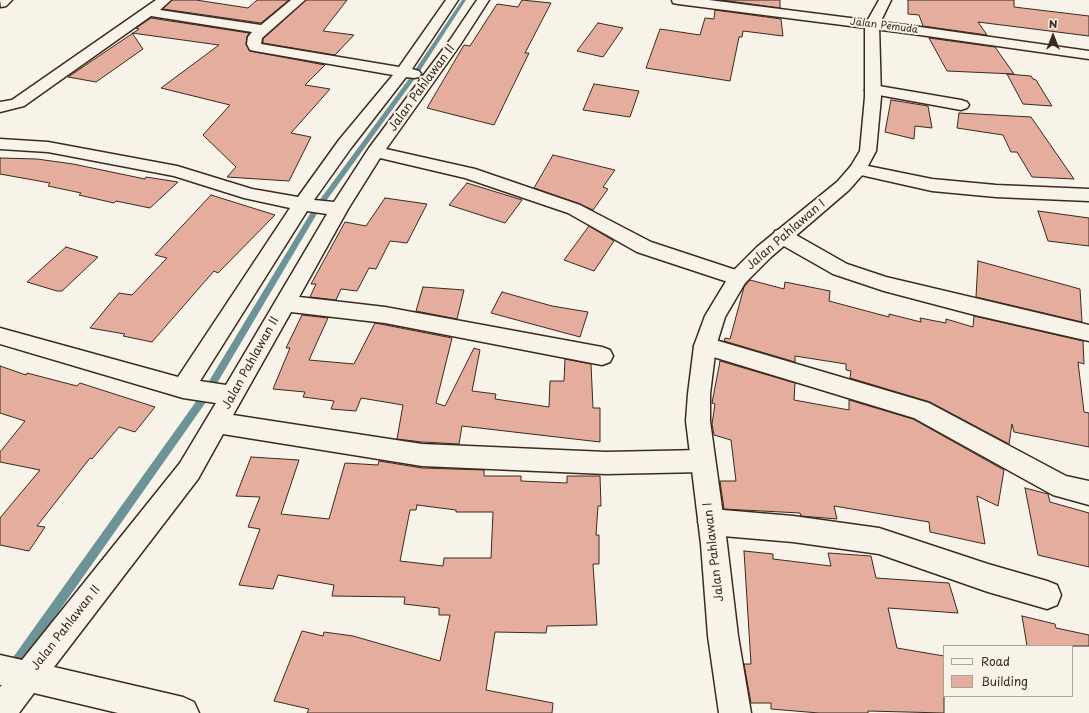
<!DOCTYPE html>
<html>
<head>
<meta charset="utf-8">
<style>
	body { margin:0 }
	#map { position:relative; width:1089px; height:713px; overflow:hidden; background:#f7f3e8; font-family:"Playpen Sans",sans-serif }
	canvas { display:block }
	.legend { position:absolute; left:943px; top:645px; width:130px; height:52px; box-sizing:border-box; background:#f7f3e8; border:1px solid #aca397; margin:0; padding:5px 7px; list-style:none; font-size:12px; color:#3b2a1e }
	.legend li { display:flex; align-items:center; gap:8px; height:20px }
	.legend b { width:20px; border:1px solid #aca397 }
	.north { position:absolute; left:1033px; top:16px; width:40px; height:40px; -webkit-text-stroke:3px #f7f3e8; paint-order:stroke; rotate:0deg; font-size:11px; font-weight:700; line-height:16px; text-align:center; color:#3b2a1e }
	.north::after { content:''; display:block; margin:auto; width:14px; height:18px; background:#3b2a1e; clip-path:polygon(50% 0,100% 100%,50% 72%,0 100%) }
</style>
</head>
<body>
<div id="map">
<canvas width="1089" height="713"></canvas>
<ul class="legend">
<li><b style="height:5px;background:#f7f3e8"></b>Road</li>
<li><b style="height:11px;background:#e5ad9d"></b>Building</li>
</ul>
<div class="north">N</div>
</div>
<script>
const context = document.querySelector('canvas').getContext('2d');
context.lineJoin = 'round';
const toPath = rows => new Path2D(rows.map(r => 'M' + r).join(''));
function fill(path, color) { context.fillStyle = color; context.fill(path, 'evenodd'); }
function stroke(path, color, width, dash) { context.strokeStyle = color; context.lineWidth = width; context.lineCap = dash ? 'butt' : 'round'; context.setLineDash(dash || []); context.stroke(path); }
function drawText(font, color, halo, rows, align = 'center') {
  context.font = font + ' "Playpen Sans",sans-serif'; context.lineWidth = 4; context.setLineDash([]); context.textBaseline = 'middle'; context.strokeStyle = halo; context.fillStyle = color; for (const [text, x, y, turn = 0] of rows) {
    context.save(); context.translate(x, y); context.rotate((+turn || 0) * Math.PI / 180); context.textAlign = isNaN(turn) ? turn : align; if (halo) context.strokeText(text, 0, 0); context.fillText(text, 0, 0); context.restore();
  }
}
fill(toPath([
	[462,0,466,0,416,77,318,212,206,402,17,671,13,672,9,671,8,667,9,663,200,396,313,209,411,76,462,0]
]), '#6c9498');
const building = toPath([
	[172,0,196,0,248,8,257,0,289,0,261,23,163,9,172,0],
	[306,0,347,0,323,31,354,35,335,55,263,43,263,39,306,0],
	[522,0,551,3,525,53,529,53,494,125,427,108,464,45,470,46,497,4,518,7,522,0],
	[721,0,780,0,780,8,721,0],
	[908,0,1014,0,1014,7,1089,16,1089,36,978,22,987,35,923,26,919,15,908,14,908,0],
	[715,10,781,19,783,36,743,31,742,37,739,37,730,81,646,68,660,29,700,35,705,18,714,19,715,10],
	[151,18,249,33,247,37,246,44,250,51,325,65,305,85,330,89,291,133,311,137,289,181,227,177,236,167,203,135,230,105,161,88,219,45,132,33,143,49,96,82,68,77,139,29,136,28,151,18],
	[598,23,623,28,603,57,577,51,598,23],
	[929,38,995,47,1014,74,947,71,929,38],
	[1007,74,1031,76,1033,79,1036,80,1052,106,1023,104,1007,74],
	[594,84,639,91,630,117,583,110,594,84],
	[891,100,928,106,932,128,915,126,914,139,885,132,891,100],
	[959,113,1031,117,1074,179,1032,177,1017,152,1011,152,1003,135,957,128,959,113],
	[553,155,615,170,603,187,608,189,593,210,580,204,534,188,553,155],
	[0,158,37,159,73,164,145,179,146,177,178,182,150,208,116,201,114,203,79,195,81,193,48,186,50,183,0,174,0,158],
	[467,183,522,200,505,223,449,205,467,183],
	[211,195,275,215,218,273,214,271,152,342,123,336,125,334,90,328,119,293,132,295,167,258,155,255,211,195],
	[385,198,427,204,407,243,390,241,376,269,369,268,357,291,341,289,336,300,310,297,316,284,311,284,345,222,366,226,385,198],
	[1038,211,1089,218,1089,246,1048,241,1038,211],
	[589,226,614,241,594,271,564,260,589,226],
	[66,247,98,257,62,291,57,291,27,282,66,247],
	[978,261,1080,289,1082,322,976,297,978,261],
	[750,280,784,289,785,282,830,291,829,301,889,317,889,314,921,322,920,318,946,323,946,319,973,327,974,316,1083,341,1084,364,1078,362,1084,412,1089,413,1089,447,1014,432,1012,424,1009,444,930,402,850,378,851,371,846,370,846,364,795,356,795,362,724,341,725,338,730,339,744,287,750,280],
	[423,287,464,290,457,319,416,311,423,287],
	[502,292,552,306,588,312,580,337,491,313,502,292],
	[302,315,328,318,309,360,354,364,375,323,452,338,436,403,445,406,474,348,480,350,472,391,496,394,495,399,549,407,550,381,564,381,565,359,591,364,593,408,600,408,600,442,462,426,459,444,422,442,397,439,403,405,361,398,356,411,331,409,334,401,303,397,305,392,273,389,290,348,286,348,302,315],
	[720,361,795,383,794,400,849,410,849,400,913,419,1004,470,998,506,977,496,985,544,930,532,929,522,834,506,837,519,801,516,800,513,724,509,720,481,736,481,731,440,714,435,712,424,715,404,712,403,720,361],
	[0,366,26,375,27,373,77,386,80,383,155,407,135,432,119,427,92,459,90,458,37,526,45,527,29,551,0,545,0,518,40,470,0,462,0,452,25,421,0,413,0,366],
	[251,457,299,460,281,514,329,519,345,463,378,465,379,461,422,468,484,470,484,476,521,476,521,481,567,483,567,476,600,476,601,506,598,506,596,535,599,535,599,564,593,564,597,625,547,626,546,633,495,632,486,690,553,703,552,713,307,713,309,709,274,701,302,631,323,636,324,632,353,636,440,661,450,615,439,615,439,608,404,604,405,597,332,596,334,585,278,575,273,589,239,585,260,529,248,527,260,497,236,496,251,457],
	[417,505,456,510,456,512,493,512,491,558,444,558,443,566,400,561,410,510,416,510,417,505],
	[1025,488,1048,494,1050,502,1089,513,1089,567,1038,555,1025,488],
	[744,551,773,554,773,559,831,566,828,553,871,556,876,578,949,583,958,613,888,608,897,648,944,656,944,713,868,711,868,713,819,713,771,709,771,703,751,703,744,664,751,664,744,551],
	[1022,616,1055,624,1056,628,1089,635,1089,646,1027,646,1022,616]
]);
fill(building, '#e5ad9d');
stroke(building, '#3b2a1e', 1);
const minor = toPath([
	[0,0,12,0,6,6,1,7,0,0],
	[156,0,171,0,160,10,261,25,291,0,305,0,262,38,261,44,399,67,446,0,458,0,412,69,419,71,421,74,419,77,414,78,406,77,351,148,314,200,334,202,369,148,450,40,477,0,489,0,460,45,386,149,475,169,580,205,651,242,745,273,748,278,745,283,738,285,731,283,637,252,568,213,465,178,380,158,348,209,299,297,385,307,602,347,610,350,613,356,610,362,602,365,385,323,291,312,233,415,422,444,606,452,703,450,712,453,715,461,712,469,703,472,606,474,422,466,223,434,198,479,54,667,183,697,194,702,199,713,118,713,34,693,19,713,0,713,0,687,2,685,0,685,0,655,22,660,180,463,216,403,183,398,0,344,0,328,178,377,290,208,244,198,174,176,48,152,0,149,0,139,48,142,177,166,252,189,298,197,339,140,393,75,255,51,250,50,247,44,248,37,252,32,151,16,24,106,0,112,0,102,12,100,156,0],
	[307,211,327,214,226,385,200,381,307,211],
	[873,85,961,100,967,102,969,105,967,108,961,110,868,93,865,90,868,87,873,85],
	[858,164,932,179,996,185,1089,189,1089,201,996,197,932,191,852,173,849,169,852,165,858,164],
	[782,229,789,231,847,264,886,277,1089,325,1089,341,975,315,884,291,833,274,775,241,773,236,775,231,782,229],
	[705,337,929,403,1066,476,1089,481,1089,505,1053,495,914,418,697,352,694,346,697,340,705,337],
	[711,509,793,516,879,528,988,564,1047,581,1057,585,1061,595,1057,605,1047,609,988,592,879,554,793,542,711,535,702,531,698,522,702,513,711,509]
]);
const major = toPath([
	[879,0,891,0,879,25,881,97,876,151,864,173,849,190,771,257,745,283,725,317,716,346,710,394,710,421,727,544,738,636,751,713,719,713,708,636,701,544,686,421,688,394,694,346,705,316,731,273,757,247,837,182,851,166,860,151,865,97,865,25,879,0]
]);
const highway = toPath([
	[672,0,709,0,913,26,1089,51,1089,59,913,34,678,4,673,3,672,0]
]);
stroke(minor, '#3b2a1e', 3);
stroke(major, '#3b2a1e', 3);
stroke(highway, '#3b2a1e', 3);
fill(minor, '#f7f3e8');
fill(major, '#f7f3e8');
fill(highway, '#f7f3e8');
drawText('10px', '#3b2a1e', '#f7f3e8', [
	["Jalan Pemuda",884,26,7]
]);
drawText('12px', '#3b2a1e', '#f7f3e8', [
	["Jalan Pahlawan II",422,88,-54],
	["Jalan Pahlawan I",786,235,-41],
	["Jalan Pahlawan II",251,363,-61],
	["Jalan Pahlawan I",714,552,-97],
	["Jalan Pahlawan II",66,628,-52]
]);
</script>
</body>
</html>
